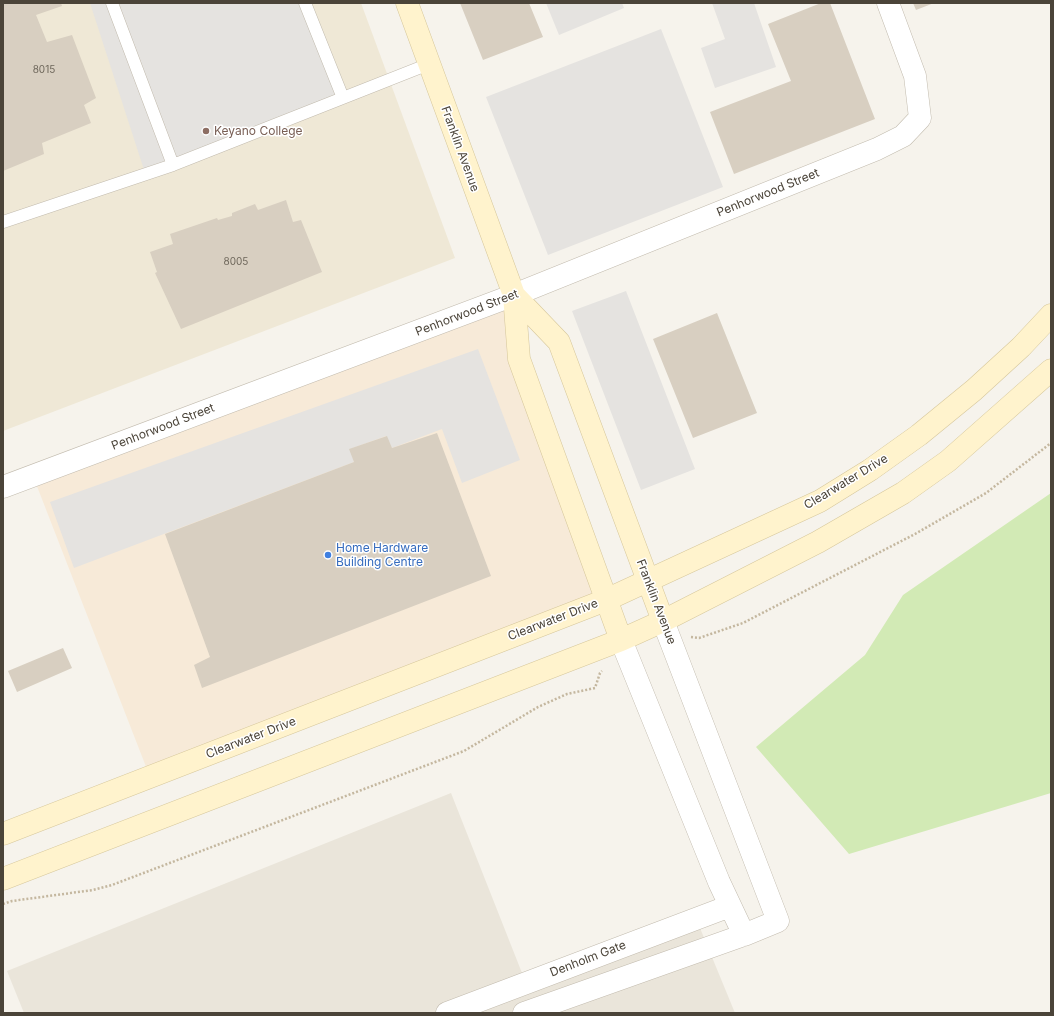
<!DOCTYPE html>
<html>
<head>
<meta charset="utf-8">
<style>
	body { margin:0 }
	#map { position:relative; width:1054px; height:1016px; overflow:hidden; background:#f6f3ec; font-family:Inter,sans-serif }
	canvas { display:block }
	.frame { position:absolute; inset:0; border:4px solid #4b4439; pointer-events:none }
</style>
</head>
<body>
<div id="map">
<canvas width="1054" height="1016"></canvas>
<div class="frame"></div>
</div>
<script>
const context = document.querySelector('canvas').getContext('2d');
context.lineJoin = 'round';
function fill(path, color) { context.fillStyle = color; context.fill(path, 'evenodd'); }
const toPath = rows => new Path2D(rows.map(r => 'M' + r).join(''));
function stroke(path, color, width, dash) { context.strokeStyle = color; context.lineWidth = width; context.lineCap = dash ? 'butt' : 'round'; context.setLineDash(dash || []); context.stroke(path); }
function drawText(font, color, halo, rows, align = 'center') {
  context.font = font + ' Inter,sans-serif'; context.lineWidth = 3; context.setLineDash([]); context.textBaseline = 'middle'; context.strokeStyle = halo; context.fillStyle = color; for (const [text, x, y, turn = 0] of rows) {
    context.save(); context.translate(x, y); context.rotate((+turn || 0) * Math.PI / 180); context.textAlign = isNaN(turn) ? turn : align; if (halo) context.strokeText(text, 0, 0); context.fillText(text, 0, 0); context.restore();
  }
}
fill(toPath([
	[451,793,522,973,693,911,735,1013,24,1013,7,971]
]), '#eae5da');
fill(toPath([
	[514,295,519,359,606,600,150,777,33,476]
]), '#f7ead8');
fill(toPath([
	[3,3,361,3,455,258,3,431]
]), '#efe8d6');
fill(toPath([
	[1051,493,1051,793,849,854,756,747,865,655,903,595]
]), '#d2eab5');
fill(toPath([
	[90,3,310,3,348,101,146,176],
	[546,3,622,3,624,8,559,35],
	[712,3,754,3,776,67,715,88,701,48,725,39],
	[661,29,723,187,548,255,486,97],
	[626,291,695,469,641,490,572,311],
	[478,349,520,460,462,483,442,429,392,448,386,436,350,449,354,462,74,568,50,502]
]), '#e5e3e0');
fill(toPath([
	[3,3,61,3,62,6,36,15,47,42,72,35,96,98,84,105,91,123,42,143,44,154,3,171],
	[460,3,529,3,543,37,483,60],
	[821,3,830,3,875,119,734,174,710,112,791,81,768,24],
	[913,3,934,3,916,10],
	[286,200,293,222,301,220,322,272,181,329,155,273,157,272,150,252,173,244,170,234,217,218,218,220,232,216,232,213,255,204,258,210],
	[717,313,757,413,693,438,653,339],
	[437,433,491,576,202,688,194,665,210,657,165,534,354,462,349,449,387,436,392,448],
	[63,648,72,668,17,692,8,671]
]), '#d8cfc1');
const lane = toPath([
	[112,3,173,165],
	[305,3,343,98],
	[3,222,173,165,429,64]
]);
const street = toPath([
	[3,487,514,295,877,149,903,136,920,118,915,76,888,3],
	[621,640,719,882,744,935],
	[447,1013,730,906],
	[524,1013,744,935,778,921,663,621]
]);
const secondary = toPath([
	[407,3,514,295,519,359,621,640],
	[514,295,559,342,663,621],
	[3,834,606,600,820,501,870,470,919,435,974,390,1021,347,1051,315],
	[3,879,621,640,663,621,818,542,903,493,948,461,1051,370]
]);
stroke(lane, '#c2bbae', 13);
stroke(street, '#c2bbae', 23);
stroke(secondary, '#d6c79b', 23);
stroke(toPath([
	[691,637,699,638,743,623,915,534,986,493,1051,443],
	[3,904,12,901,93,890,112,885,464,751,538,707,567,694,595,688,600,673,602,671]
]), '#c4b79f', 2.5, [2, 2]);
stroke(lane, '#fff', 12);
stroke(street, '#fff', 22);
stroke(secondary, '#fff3cd', 22);
for (const [x, y, r, color] of [
	[206,131,4,"#8d6e63"],
	[328,555,4,"#3f7fe0"]
]) { const dot = new Path2D(); dot.arc(x, y, r, 0, 2 * Math.PI); context.fillStyle = color; context.fill(dot); stroke(dot, '#fff', 1.5); }
drawText('10px', '#6e675b', null, [
	["8015",44,70],
	["8005",236,262]
]);
drawText('12px', '#785e54', '#fff', [
	["Keyano College",214,131]
], 'left');
drawText('12px', '#4b4439', '#fff', [
	["Franklin Avenue",460,149,70],
	["Penhorwood Street",768,193,-22],
	["Penhorwood Street",467,313,-21],
	["Penhorwood Street",163,427,-21],
	["Clearwater Drive",846,482,-31],
	["Franklin Avenue",656,602,69],
	["Clearwater Drive",553,620,-21],
	["Clearwater Drive",251,738,-21],
	["Denholm Gate",588,959,-21]
]);
drawText('12px', '#366cbe', '#fff', [
	["Home Hardware",336,548],
	["Building Centre",336,562]
], 'left');
</script>
</body>
</html>
